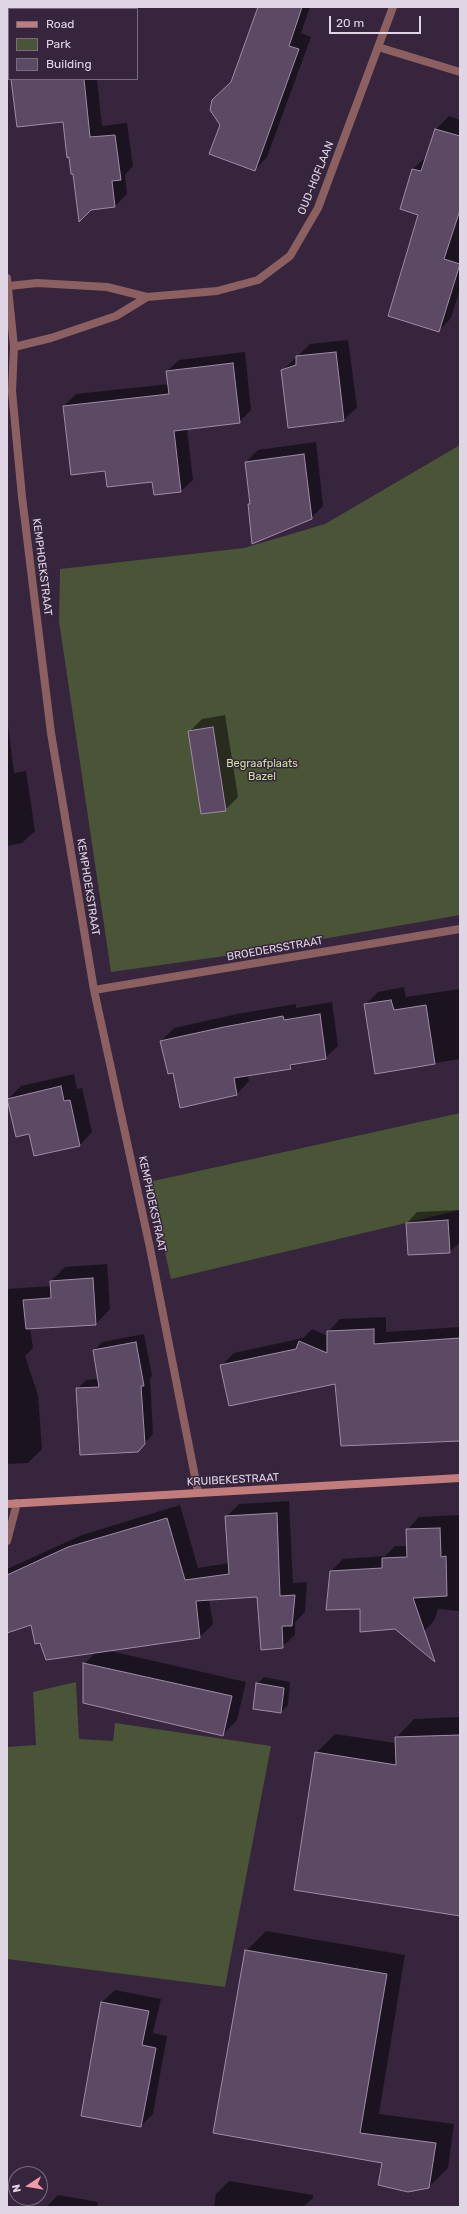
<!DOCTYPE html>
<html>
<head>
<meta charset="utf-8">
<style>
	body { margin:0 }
	#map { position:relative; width:467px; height:2214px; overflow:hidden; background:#36253d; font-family:Rubik,sans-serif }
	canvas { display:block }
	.frame { position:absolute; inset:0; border:8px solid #e0d5e5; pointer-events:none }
	.legend { position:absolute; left:8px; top:8px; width:130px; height:72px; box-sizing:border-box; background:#36253d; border:1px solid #7a6b80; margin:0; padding:5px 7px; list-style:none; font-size:12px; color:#e0d5e5 }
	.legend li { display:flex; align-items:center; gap:8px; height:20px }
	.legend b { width:20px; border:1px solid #7a6b80 }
	.north { position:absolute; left:8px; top:2166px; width:40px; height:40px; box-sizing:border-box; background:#36253d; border:1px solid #7a6b80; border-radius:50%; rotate:258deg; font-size:11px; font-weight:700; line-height:16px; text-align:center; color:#e0d5e5 }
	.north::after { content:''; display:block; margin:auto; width:14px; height:18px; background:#f39aa8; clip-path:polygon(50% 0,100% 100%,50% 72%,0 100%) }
	.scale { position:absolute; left:329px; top:16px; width:92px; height:18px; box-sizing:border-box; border:2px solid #e0d5e5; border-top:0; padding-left:5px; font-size:12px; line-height:14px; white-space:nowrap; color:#e0d5e5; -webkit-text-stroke:3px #36253d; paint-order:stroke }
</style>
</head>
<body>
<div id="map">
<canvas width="467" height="2214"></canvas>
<div class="frame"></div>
<ul class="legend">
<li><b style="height:5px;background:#c27c7c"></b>Road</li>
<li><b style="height:11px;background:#4a5436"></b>Park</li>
<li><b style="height:11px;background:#5c4963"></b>Building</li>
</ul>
<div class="north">N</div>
<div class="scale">20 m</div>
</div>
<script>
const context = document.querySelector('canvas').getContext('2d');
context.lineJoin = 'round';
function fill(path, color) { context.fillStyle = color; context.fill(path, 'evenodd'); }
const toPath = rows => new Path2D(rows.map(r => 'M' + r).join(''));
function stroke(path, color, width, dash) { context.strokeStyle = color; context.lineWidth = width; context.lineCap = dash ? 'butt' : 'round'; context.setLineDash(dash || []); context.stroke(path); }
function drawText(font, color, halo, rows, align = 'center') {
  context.font = font + ' Rubik,sans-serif'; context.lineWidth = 3; context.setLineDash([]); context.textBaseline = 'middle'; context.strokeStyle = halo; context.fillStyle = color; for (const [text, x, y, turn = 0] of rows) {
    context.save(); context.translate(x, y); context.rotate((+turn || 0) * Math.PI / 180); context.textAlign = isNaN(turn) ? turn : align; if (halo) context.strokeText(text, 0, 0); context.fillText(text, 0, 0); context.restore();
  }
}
fill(toPath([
	[460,445,460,915,225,956,111,972,59,621,60,569,244,548,325,524],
	[460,1113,460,1210,171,1279,149,1182],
	[76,1682,79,1739,113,1741,115,1723,271,1746,225,1987,7,1959,7,1747,36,1745,33,1692]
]), '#4a5436');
fill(toPath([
	[7,7,27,7,27,9,9,9,9,34,7,34],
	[259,7,310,7,301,33,311,37,267,157,255,170,221,125,232,81],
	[12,79,97,79,102,126,127,123,133,166,125,175,127,194,115,206,74,173,64,121],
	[449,116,460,120,460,290,451,318,439,331,419,214,401,208,413,169,427,156,436,129],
	[348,340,357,407,344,420,282,371,310,344],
	[245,352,251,410,239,422,187,429,193,480,181,491,153,481,106,470,64,406,76,394,169,384,167,371,179,360],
	[316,442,323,506,311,518,249,504,251,502,246,462,258,450],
	[225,715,238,797,225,810,189,732,202,719],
	[7,717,14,773,26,771,35,831,22,843,7,846],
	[404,987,406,997,460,989,460,1059,376,1073,365,1005,378,992],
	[332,1002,338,1046,325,1058,296,1063,291,1068,248,1075,249,1081,237,1094,174,1072,161,1041,174,1028,237,1014,296,1004,296,1008],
	[74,1074,77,1089,82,1088,92,1132,80,1145,30,1132,8,1099,21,1086],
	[459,1210,460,1242,450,1252,407,1223,417,1212],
	[107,1264,110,1309,96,1324,30,1327,33,1348,25,1356,38,1395,42,1449,28,1463,7,1464,7,1289,51,1286,51,1281,65,1267],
	[386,1317,386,1332,460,1327,460,1417,336,1383,221,1366,234,1353,303,1338,312,1329,328,1336,328,1332,340,1319],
	[144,1334,152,1376,150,1378,153,1434,138,1451,77,1389,86,1380,99,1379,94,1351,102,1342],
	[289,1501,293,1583,307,1582,305,1612,295,1622,295,1635,282,1647,258,1596,209,1599,213,1624,200,1637,106,1650,246,1682,237,1720,222,1735,84,1664,96,1652,32,1623,7,1632,7,1569,82,1535,180,1505,198,1568,229,1563,226,1517,239,1504],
	[460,1515,460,1611,438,1609,434,1621,421,1634,396,1628,361,1608,331,1571,343,1559,385,1556,395,1546,407,1546,407,1530,419,1517],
	[264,1677,290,1682,288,1705,281,1712,257,1684],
	[460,1717,460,1915,316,1753,335,1734,396,1743,396,1738,414,1719],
	[266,1931,405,1955,379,2114,454,2124,448,2168,429,2187,383,2162,214,2133,246,1951],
	[115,1990,161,1999,153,2033,167,2036,153,2114,141,2126,82,2115,102,2002],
	[229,2181,313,2195,313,2198,303,2207,214,2207,216,2194],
	[58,2195,98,2202,97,2207,46,2207]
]), '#0007');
const building = toPath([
	[258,7,302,7,289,46,299,49,255,171,209,154,220,125,210,110,212,100,231,82,258,7],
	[11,79,84,79,90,137,115,135,121,180,112,181,115,207,91,210,79,222,73,174,71,174,69,157,67,158,63,122,17,127,11,79],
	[435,129,460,136,460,210,444,259,460,264,439,332,388,316,418,215,400,209,412,169,421,171,435,129],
	[336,352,344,421,288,428,281,370,296,365,296,356,336,352],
	[233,363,240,423,174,431,181,492,154,495,152,482,107,487,105,471,71,475,63,406,169,394,166,371,233,363],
	[304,454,312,519,252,544,248,504,250,504,245,462,304,454],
	[213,727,226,811,201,814,188,731,213,727],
	[391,1000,394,1010,426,1005,435,1064,375,1074,364,1004,391,1000],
	[320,1014,326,1059,290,1065,291,1069,234,1078,237,1095,180,1108,173,1073,168,1074,160,1041,224,1027,283,1016,284,1020,320,1014],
	[61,1086,64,1101,70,1100,80,1146,34,1156,29,1134,16,1137,7,1099,61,1086],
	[448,1220,450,1253,408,1255,406,1223,448,1220],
	[93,1278,96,1325,26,1329,23,1300,51,1298,50,1281,93,1278],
	[374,1329,374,1344,460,1338,460,1441,341,1446,335,1384,229,1406,220,1365,296,1349,299,1341,327,1353,327,1331,374,1329],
	[136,1342,144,1386,141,1386,145,1444,138,1452,80,1455,76,1388,99,1387,93,1350,136,1342],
	[277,1513,280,1596,295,1595,292,1626,282,1626,283,1648,261,1650,257,1597,196,1601,200,1638,46,1660,40,1643,35,1644,31,1625,7,1633,7,1575,68,1547,167,1518,185,1580,229,1574,225,1516,277,1513],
	[440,1528,441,1557,446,1556,447,1596,413,1598,435,1662,395,1629,360,1632,360,1609,326,1610,330,1571,382,1568,382,1558,407,1557,406,1529,440,1528],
	[83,1663,232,1696,223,1736,83,1703,83,1663],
	[256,1683,284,1688,281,1713,253,1709,256,1683],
	[460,1735,460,1916,294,1890,315,1752,396,1765,395,1737,460,1735],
	[245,1950,387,1974,360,2133,436,2143,429,2188,408,2192,378,2185,382,2163,213,2133,245,1950],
	[101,2002,149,2011,142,2045,156,2048,141,2127,81,2116,101,2002]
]);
fill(building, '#5c4963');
stroke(building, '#9f8ba7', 1);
stroke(toPath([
	[378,47,460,72],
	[7,278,14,347,12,391,22,497,51,733,94,990,150,1248,198,1492],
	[9,286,37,283,107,287,147,297,116,316,51,338,14,347],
	[147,297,217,291,258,280,290,256,318,208,393,7],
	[94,990,460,929],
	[7,1541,17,1503]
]), '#8c6060', 8);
stroke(toPath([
	[7,1504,460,1478]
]), '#c27c7c', 8);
drawText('11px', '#e0d5e5', '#36253d', [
	["OUD-HOFLAAN",316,178,-68],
	["KEMPHOEKSTRAAT",42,567,83],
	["KEMPHOEKSTRAAT",88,887,81],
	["BROEDERSSTRAAT",275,949,-10],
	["KEMPHOEKSTRAAT",152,1204,78],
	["KRUIBEKESTRAAT",233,1480,-3]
]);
drawText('11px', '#c9e299', '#36253d', [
	["Begraafplaats",262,764],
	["Bazel",262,777]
]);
</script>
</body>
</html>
